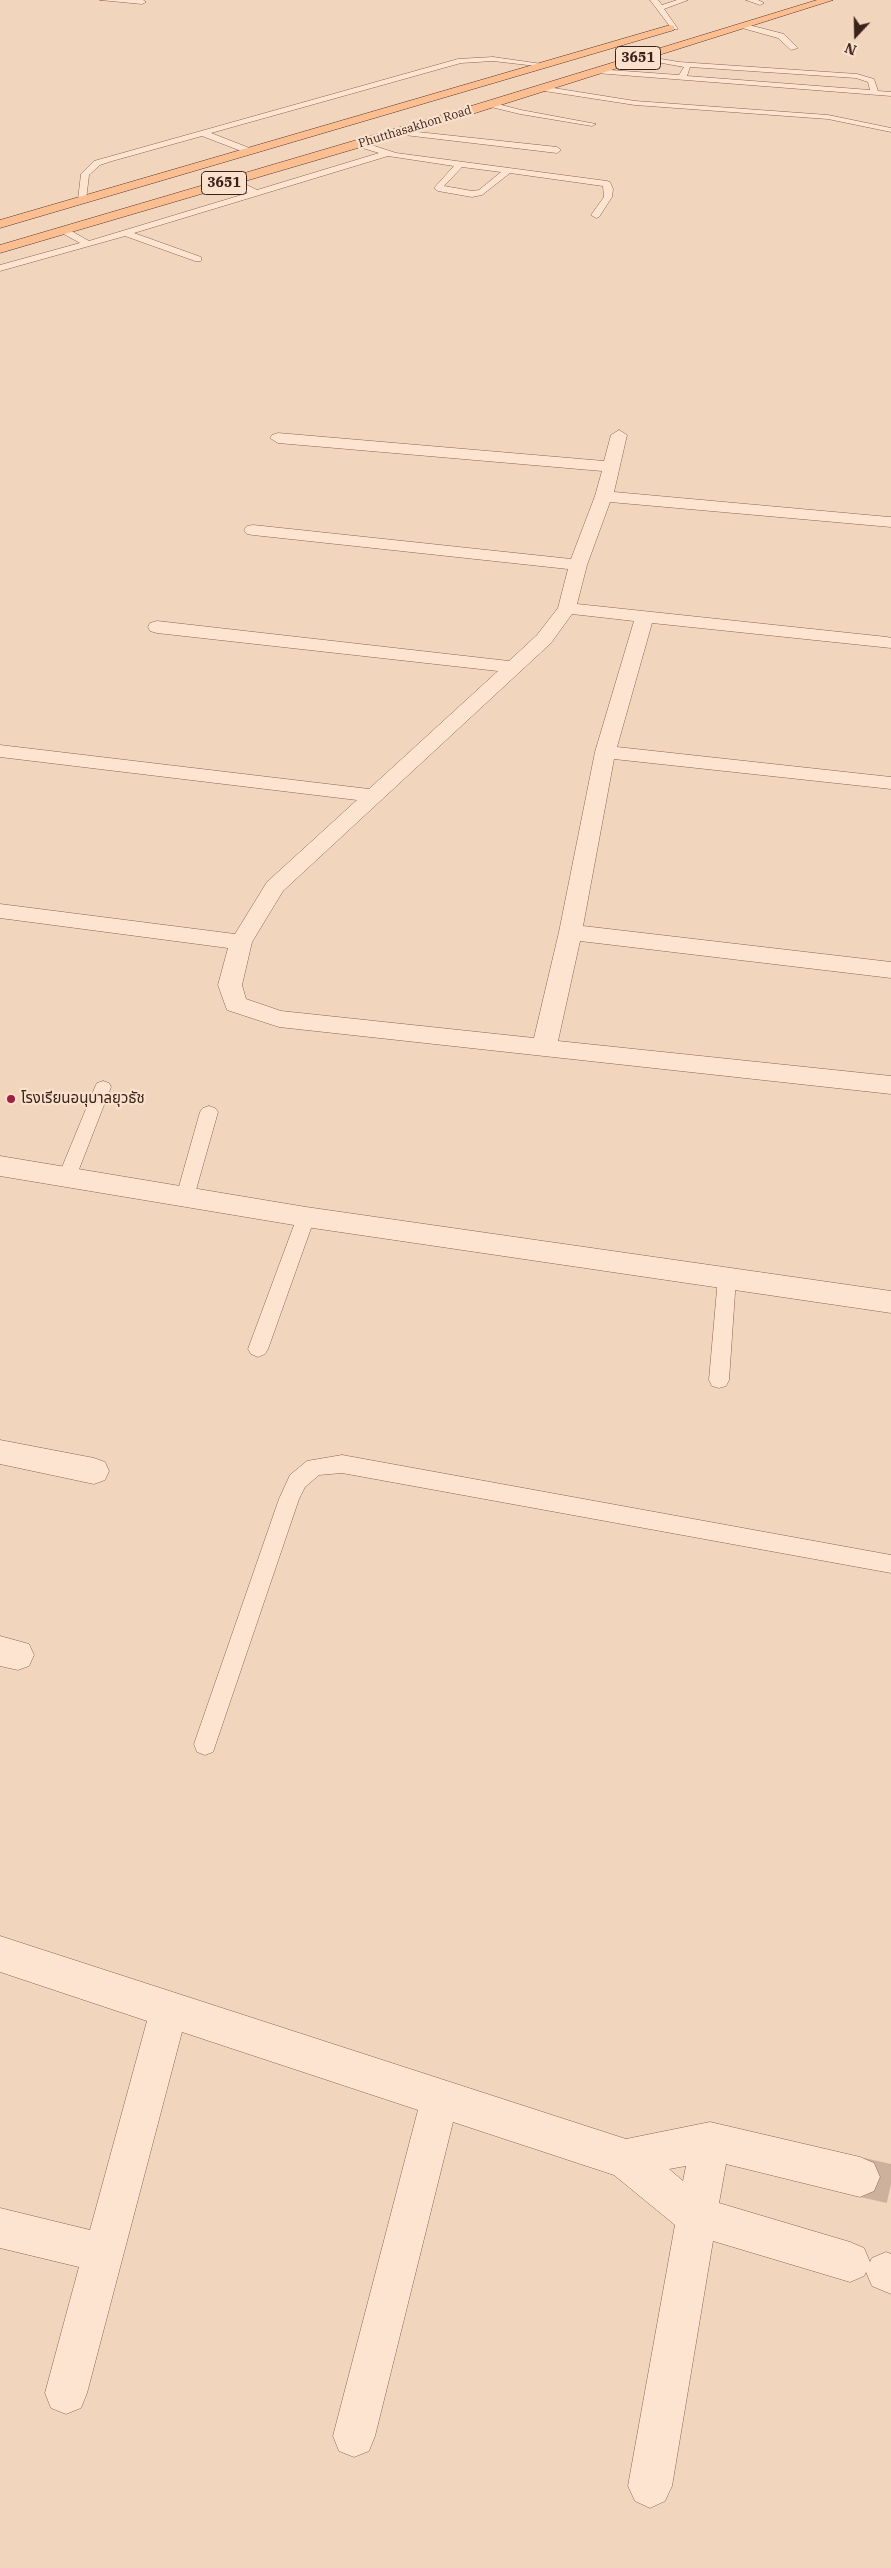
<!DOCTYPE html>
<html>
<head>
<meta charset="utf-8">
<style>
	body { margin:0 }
	#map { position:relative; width:891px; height:2568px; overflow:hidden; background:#f2d5bd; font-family:"IBM Plex Serif",serif }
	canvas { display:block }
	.north { position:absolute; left:831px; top:10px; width:50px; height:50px; -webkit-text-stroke:4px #f9e1cd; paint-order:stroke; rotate:201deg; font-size:14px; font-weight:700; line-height:20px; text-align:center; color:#3a221a }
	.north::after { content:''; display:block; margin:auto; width:18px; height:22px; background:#3a221a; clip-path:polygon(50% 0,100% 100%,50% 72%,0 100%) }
</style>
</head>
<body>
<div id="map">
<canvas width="891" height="2568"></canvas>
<div class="north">N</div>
</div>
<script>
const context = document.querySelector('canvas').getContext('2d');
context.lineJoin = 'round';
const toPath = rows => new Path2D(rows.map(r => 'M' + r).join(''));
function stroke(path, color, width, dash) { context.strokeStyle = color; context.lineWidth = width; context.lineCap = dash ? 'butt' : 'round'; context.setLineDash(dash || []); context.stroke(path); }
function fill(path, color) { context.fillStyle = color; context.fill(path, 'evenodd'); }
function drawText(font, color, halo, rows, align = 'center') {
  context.font = font + ' "IBM Plex Serif","Noto Sans Thai",serif'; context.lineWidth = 4.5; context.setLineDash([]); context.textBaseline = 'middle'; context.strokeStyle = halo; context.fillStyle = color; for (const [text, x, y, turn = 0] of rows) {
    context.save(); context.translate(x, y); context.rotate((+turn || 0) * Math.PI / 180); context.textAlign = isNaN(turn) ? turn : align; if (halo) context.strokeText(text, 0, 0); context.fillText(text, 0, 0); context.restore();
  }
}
stroke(toPath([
	[860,2177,891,2184]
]), '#cdb19c', 39, [39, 20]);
const service = toPath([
	[100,0,143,0,146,2,142,4,100,0],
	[650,0,658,0,662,5,677,0,688,0,664,9,678,29,672,29,650,0],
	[746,0,758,0,764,3,760,5,746,0],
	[745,24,784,34,798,48,791,50,778,38,742,28,745,24],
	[637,55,679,62,857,74,874,79,878,91,891,92,891,96,596,73,592,71,596,69,679,75,684,67,640,59,637,59,637,55],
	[690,67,856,78,868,82,870,90,687,76,690,67],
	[493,57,549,65,545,67,493,61,461,63,211,133,252,149,252,153,249,154,202,136,112,161,100,165,89,175,86,200,82,203,78,200,81,174,94,161,458,59,493,57],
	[541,86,635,101,828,115,891,128,891,132,828,119,635,105,538,90,538,86,541,86],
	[490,102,521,110,596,124,592,126,520,114,487,106,486,104,490,102],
	[399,130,557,147,561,150,557,153,396,134,396,130,399,130],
	[359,141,396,153,607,181,610,182,613,189,612,197,599,217,596,218,591,215,604,197,603,186,510,173,482,195,472,197,438,191,434,188,454,166,388,156,134,233,201,257,201,261,195,261,125,236,0,271,0,265,80,243,60,232,60,228,66,228,89,241,248,193,229,183,229,179,235,179,257,190,379,153,356,146,355,144,359,141],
	[462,167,501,172,479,190,472,191,444,186,462,167],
	[103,1081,109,1083,111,1087,76,1177,73,1182,67,1184,61,1182,58,1177,95,1087,97,1083,103,1081],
	[209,1106,215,1108,218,1112,194,1197,191,1202,185,1204,179,1202,176,1197,200,1112,203,1108,209,1106],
	[306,1210,312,1212,315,1217,268,1349,265,1354,258,1357,251,1354,248,1349,297,1217,300,1212,306,1210],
	[727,1271,734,1273,736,1278,729,1380,726,1386,719,1388,712,1386,709,1380,718,1278,720,1273,727,1271],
	[342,1455,891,1555,891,1573,342,1473,319,1475,305,1487,299,1499,213,1752,205,1755,197,1752,194,1744,279,1499,290,1475,307,1461,342,1455]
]);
const minor = toPath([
	[619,430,627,435,614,492,889,517,891,517,891,527,610,502,587,565,577,604,887,637,891,638,891,648,652,623,617,747,891,777,891,789,614,759,583,926,891,962,891,978,580,941,558,1041,891,1076,891,1094,279,1027,227,1010,218,985,228,948,0,918,0,904,235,934,267,882,357,800,0,757,0,745,369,789,498,671,157,633,150,631,148,627,150,623,157,621,509,661,537,635,558,608,568,569,253,535,247,534,244,530,247,526,253,525,571,559,595,496,602,471,278,443,270,438,272,435,278,433,604,461,611,435,619,430],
	[572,614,634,621,595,752,559,932,534,1038,281,1011,246,999,242,985,252,942,283,891,551,643,572,614],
	[0,1156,306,1207,891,1291,891,1313,306,1227,0,1176,0,1156],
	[0,1440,94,1458,105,1462,109,1471,105,1480,94,1484,0,1464,0,1440],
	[0,1636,29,1644,34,1655,29,1666,18,1670,0,1666,0,1636],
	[0,1936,626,2139,710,2122,860,2157,874,2163,880,2177,874,2191,860,2197,726,2164,719,2203,850,2242,864,2248,870,2262,872,2258,886,2252,891,2254,891,2294,872,2286,866,2272,864,2276,850,2282,713,2241,672,2486,665,2501,650,2508,635,2501,628,2486,675,2225,614,2175,453,2122,375,2436,369,2451,354,2457,339,2451,333,2436,418,2110,182,2032,87,2393,81,2408,66,2414,51,2408,45,2393,79,2267,0,2248,0,2208,90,2230,147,2021,0,1972,0,1936],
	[686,2166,683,2181,669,2169,686,2166]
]);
const primary = toPath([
	[817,0,833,0,453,120,0,253,0,245,445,114,817,0],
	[670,25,674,26,674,30,0,228,0,220,670,25]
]);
stroke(service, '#8c6454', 1);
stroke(minor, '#8c6454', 1);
stroke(primary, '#593329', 1);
fill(service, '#fce4d1');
fill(minor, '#fce4d1');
fill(primary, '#fabe90');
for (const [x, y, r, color] of [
	[11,1099,5,"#a11e40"]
]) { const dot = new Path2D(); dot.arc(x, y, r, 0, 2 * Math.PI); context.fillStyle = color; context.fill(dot); stroke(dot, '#f9e1cd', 2); }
drawText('12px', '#3a221a', '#f9e1cd', [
	["Phutthasakhon Road",415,127,-17]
]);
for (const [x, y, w] of [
	[638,58,45],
	[224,183,45]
]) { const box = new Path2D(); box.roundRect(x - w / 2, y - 11.5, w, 23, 4); context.fillStyle = '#f9e1cd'; context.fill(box); stroke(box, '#3a221a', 1); }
drawText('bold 14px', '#3a221a', null, [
	["3651",638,58],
	["3651",224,183]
]);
drawText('15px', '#3a221a', '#f9e1cd', [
	["โรงเรียนอนุบาลยุวธัช",21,1099]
], 'left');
</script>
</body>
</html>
